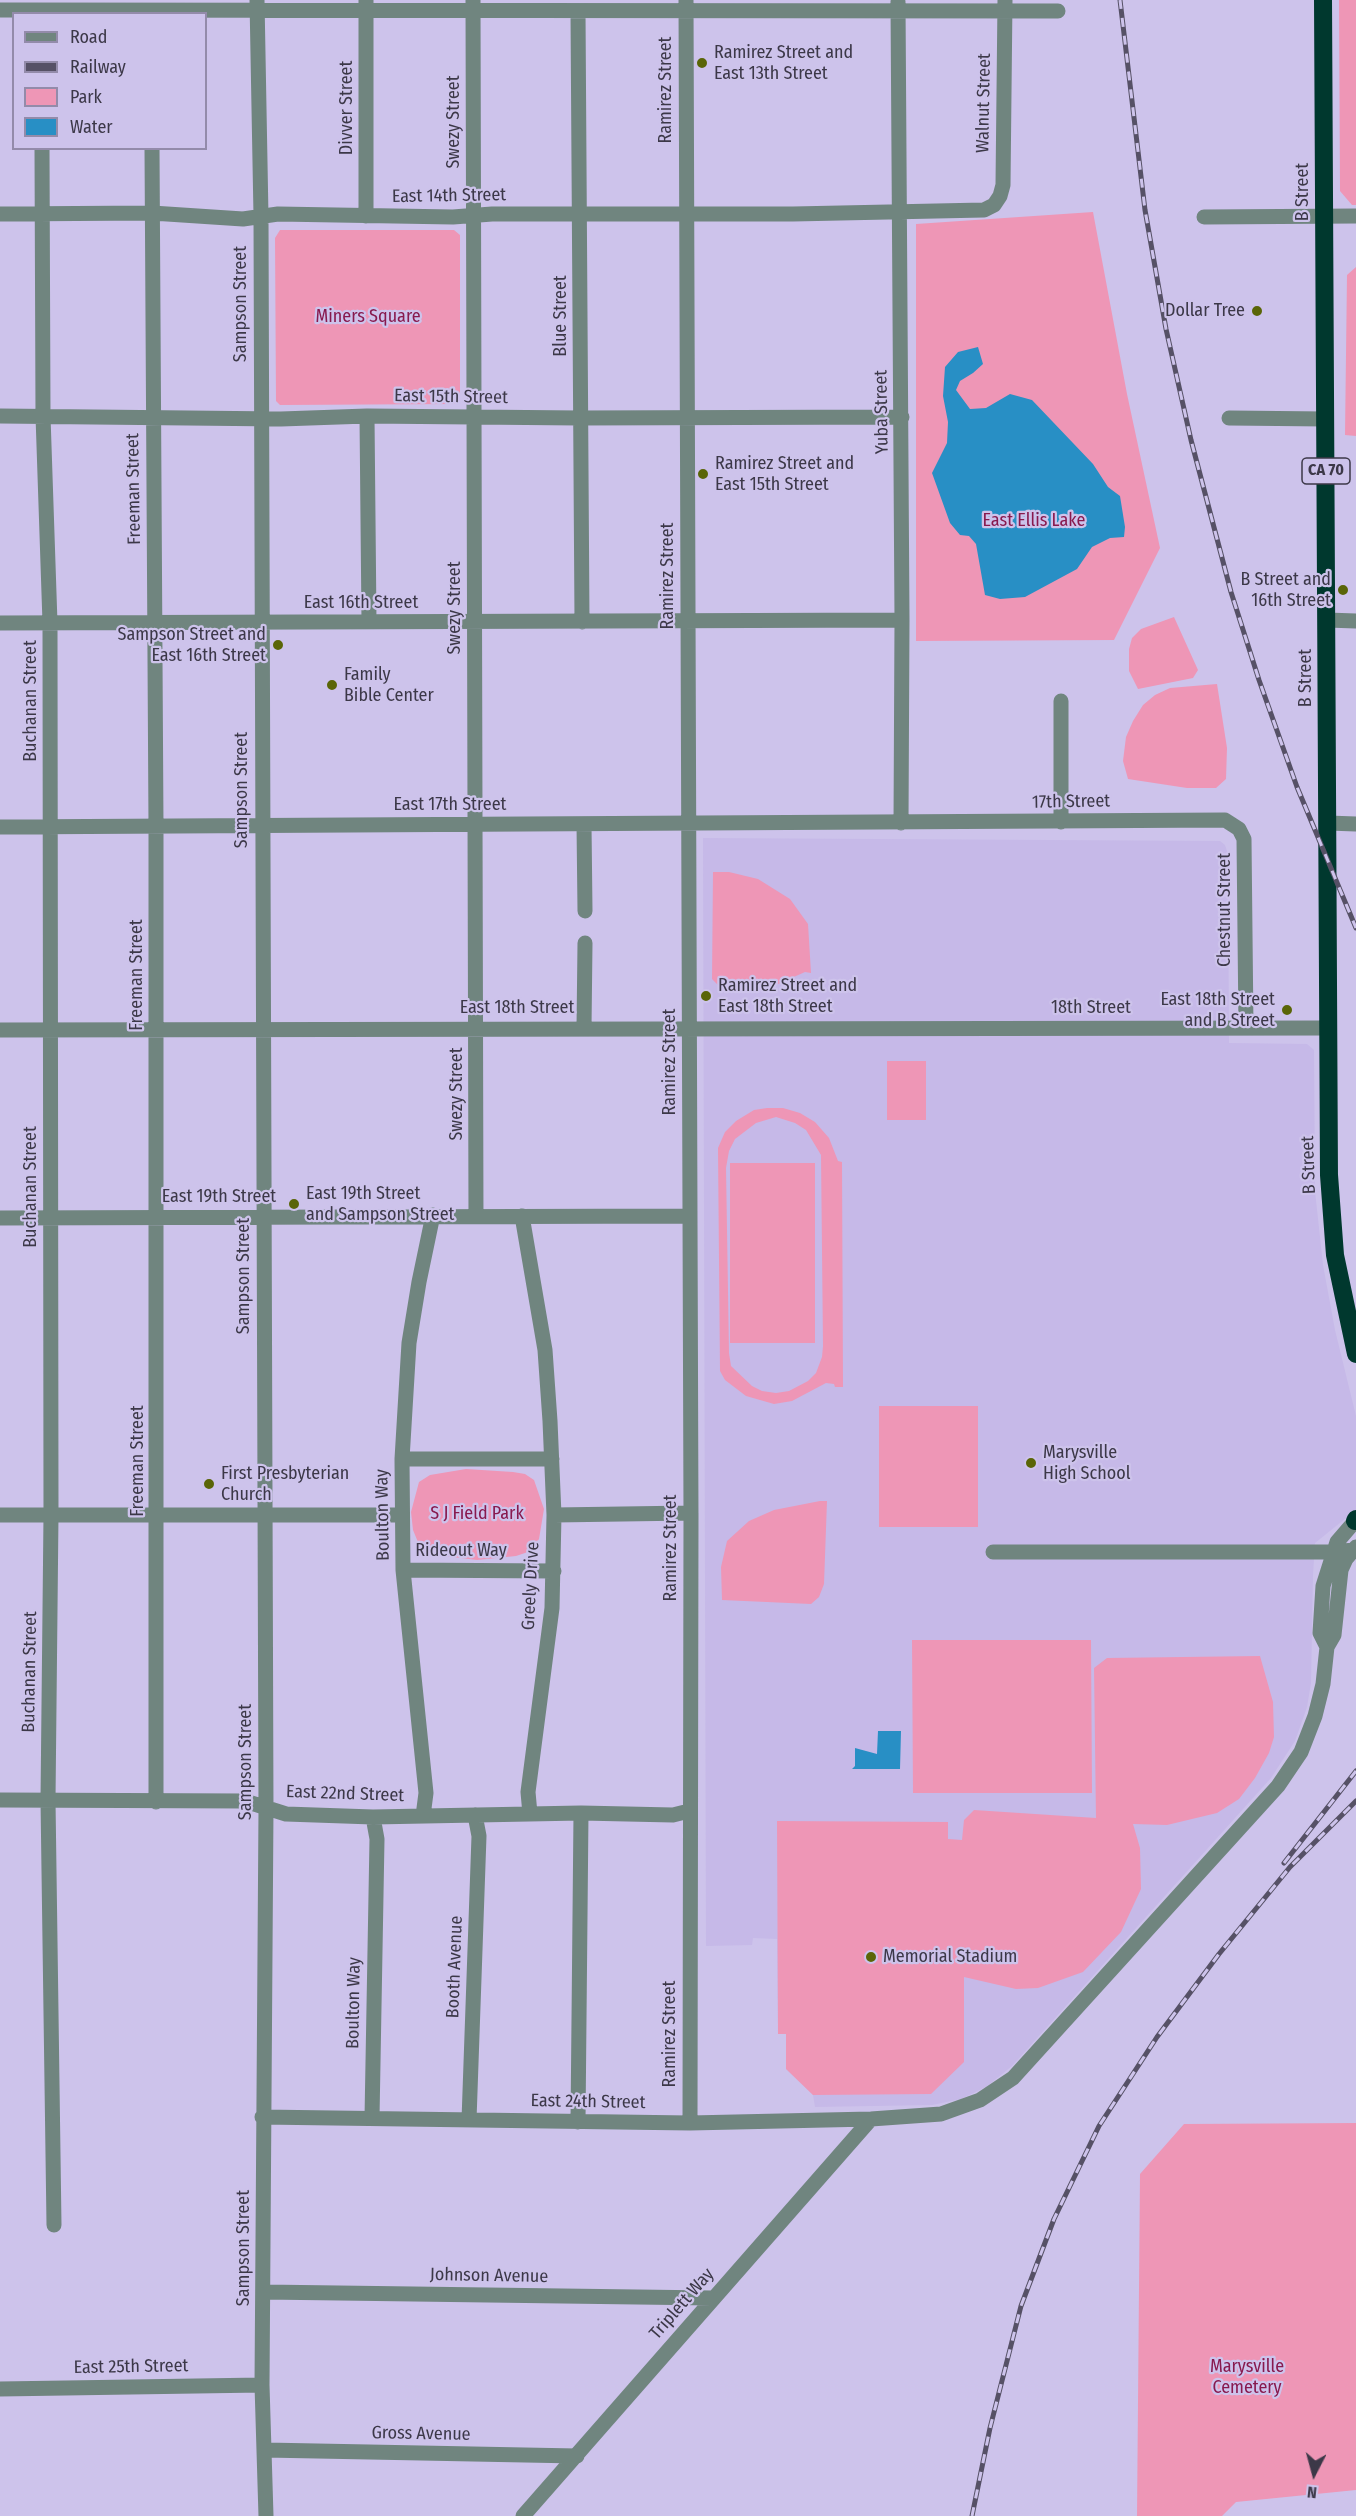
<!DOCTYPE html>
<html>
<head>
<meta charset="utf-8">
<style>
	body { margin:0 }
	#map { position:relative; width:1356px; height:2516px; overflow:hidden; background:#cdc3eb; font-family:"Fira Sans Condensed",sans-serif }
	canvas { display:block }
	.legend { position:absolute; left:12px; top:12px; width:195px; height:138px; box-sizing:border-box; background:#cdc3eb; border:2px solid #938baa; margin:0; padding:8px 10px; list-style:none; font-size:18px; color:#3c3848 }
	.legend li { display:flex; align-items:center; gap:12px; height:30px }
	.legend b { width:30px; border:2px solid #938baa }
	.north { position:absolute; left:1284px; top:2444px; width:60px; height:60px; -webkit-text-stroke:4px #cdc3eb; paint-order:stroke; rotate:186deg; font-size:16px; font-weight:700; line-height:24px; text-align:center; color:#3c3848 }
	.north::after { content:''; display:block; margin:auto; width:21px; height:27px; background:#3c3848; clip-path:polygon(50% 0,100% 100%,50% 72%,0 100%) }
</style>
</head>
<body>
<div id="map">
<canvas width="1356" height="2516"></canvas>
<ul class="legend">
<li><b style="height:8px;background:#70857f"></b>Road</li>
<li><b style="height:8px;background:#565166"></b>Railway</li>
<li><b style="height:16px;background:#ee96b6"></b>Park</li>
<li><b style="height:16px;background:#288fc5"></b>Water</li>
</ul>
<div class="north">N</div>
</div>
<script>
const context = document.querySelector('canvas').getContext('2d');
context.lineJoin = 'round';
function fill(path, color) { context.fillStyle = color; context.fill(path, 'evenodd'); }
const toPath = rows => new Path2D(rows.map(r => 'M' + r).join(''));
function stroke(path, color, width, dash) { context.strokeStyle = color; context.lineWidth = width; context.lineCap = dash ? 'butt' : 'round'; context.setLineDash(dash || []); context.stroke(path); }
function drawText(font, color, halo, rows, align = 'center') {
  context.font = font + ' "Fira Sans Condensed",sans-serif'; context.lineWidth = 4.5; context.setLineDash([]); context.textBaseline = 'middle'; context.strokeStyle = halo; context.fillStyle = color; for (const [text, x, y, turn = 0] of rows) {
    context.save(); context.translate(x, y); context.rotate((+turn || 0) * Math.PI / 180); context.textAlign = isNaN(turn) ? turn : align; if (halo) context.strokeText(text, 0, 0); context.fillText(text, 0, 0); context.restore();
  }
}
fill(toPath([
	[703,838,1220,841,1225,845,1228,854,1229,1043,1307,1044,1314,1050,1315,1191,1323,1265,1335,1330,1356,1416,1356,1510,1315,1543,1313,1575,1311,1683,1307,1707,1295,1741,1271,1778,1012,2066,986,2087,961,2099,932,2105,815,2107,813,2095,786,2069,786,2034,778,2034,777,1939,753,1938,752,1945,706,1946]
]), '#c6b9e8');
fill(toPath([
	[1339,0,1356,0,1356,205,1352,205,1340,191],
	[1093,212,1127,394,1160,548,1114,640,916,641,916,224],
	[280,230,454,230,460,235,460,399,455,404,280,405,276,401,275,238],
	[1356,267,1356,436,1345,435,1347,275],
	[1174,617,1198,670,1193,678,1138,689,1129,671,1129,649,1132,638,1141,629],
	[1217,684,1227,748,1226,779,1216,788,1187,788,1128,779,1123,761,1126,737,1133,721,1143,705,1155,695,1170,688],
	[713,872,729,872,758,879,790,899,808,924,811,973,805,972,778,984,719,986,712,979],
	[887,1061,926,1061,926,1120,887,1120],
	[767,1108,783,1108,800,1113,815,1122,829,1138,838,1161,842,1162,843,1387,835,1387,834,1384,826,1383,792,1401,774,1404,746,1396,725,1380,720,1371,718,1148,725,1132,736,1121,754,1110],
	[776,1117,795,1123,806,1130,821,1155,823,1346,822,1357,816,1373,808,1381,789,1391,776,1393,762,1391,752,1386,731,1366,729,1353,726,1168,729,1151,735,1139,756,1123],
	[730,1163,815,1163,815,1343,730,1343],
	[879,1406,978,1406,978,1527,879,1527],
	[466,1469,513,1472,525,1474,534,1480,544,1509,539,1539,531,1551,516,1556,477,1560,428,1554,420,1547,413,1530,411,1512,419,1482,430,1475],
	[820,1501,827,1501,824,1584,819,1597,811,1604,722,1600,721,1567,727,1541,749,1521,774,1510],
	[912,1640,1091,1640,1092,1793,913,1793],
	[1260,1656,1273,1702,1274,1737,1269,1753,1255,1778,1239,1799,1217,1813,1167,1825,1133,1824,1140,1848,1141,1889,1121,1932,1083,1972,1038,1988,1016,1989,964,1977,964,2062,931,2094,813,2095,786,2069,786,2034,778,2034,777,1821,948,1822,948,1839,962,1840,964,1820,974,1810,1096,1818,1094,1668,1107,1658],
	[1356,2123,1356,2490,1236,2502,1222,2516,1137,2516,1140,2174,1184,2124]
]), '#ee96b6');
fill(toPath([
	[978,347,983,364,973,373,960,381,956,390,970,409,986,408,1010,394,1032,400,1093,464,1108,487,1120,496,1125,527,1124,537,1110,538,1092,547,1077,569,1025,597,1000,599,985,595,976,544,969,536,960,535,950,523,932,473,947,443,948,422,943,396,945,367,958,352],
	[878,1731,901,1731,900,1769,852,1769,855,1766,855,1748,877,1754]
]), '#288fc5');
stroke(toPath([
	[257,0,261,216,266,1808,262,2385,266,2516],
	[473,0,476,1216],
	[686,0,691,1513,690,2123],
	[898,2,902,620,901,823],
	[0,10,1058,11],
	[578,11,582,622],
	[42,148,43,416,50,623,51,1515,48,1800,54,2225],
	[152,148,156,826,156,1802],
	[0,214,152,213,243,219,278,214,453,217,492,214,793,214,984,210,994,205,1000,196,1003,185,1005,0],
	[366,216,366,0],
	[1204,217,1356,216],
	[0,416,281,419,367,416,579,418,902,417],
	[367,416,369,622],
	[1229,418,1326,419],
	[1327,620,1356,621],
	[0,623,902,620],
	[1061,822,1061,701],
	[1328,823,1356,824],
	[584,824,585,911],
	[0,827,1225,820,1239,829,1244,839,1246,1028],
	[584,1028,585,943],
	[0,1030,1328,1028],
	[522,1216,545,1350,550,1421,554,1515,552,1608,528,1792,530,1814],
	[0,1218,690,1216],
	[402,1459,552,1459],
	[0,1515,401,1515],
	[554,1515,691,1513],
	[993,1552,1333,1552,1354,1550],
	[403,1570,554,1571],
	[1327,1647,1320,1633,1323,1586,1337,1542,1356,1520],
	[0,1800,245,1801,286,1814,373,1817,581,1813,673,1815,689,1811],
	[423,1816,426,1793,403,1570,402,1459,409,1343,419,1282,433,1215],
	[262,2117,690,2123,871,2119,941,2114,980,2100,1013,2078,1278,1786,1301,1752,1315,1716,1323,1684,1327,1647,1334,1635,1341,1570,1346,1559,1356,1547],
	[372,2118,377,1839,373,1817],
	[469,2120,479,1836,475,1815],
	[578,2122,581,1813],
	[264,2292,712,2298],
	[0,2389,262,2385],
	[265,2450,577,2456],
	[523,2516,871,2119]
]), '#70857f', 15);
stroke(toPath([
	[1323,0,1329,1175,1335,1255,1356,1354],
	[1355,1521,1356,1519]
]), '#00382e', 18);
const rail = toPath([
	[1120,0,1145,210,1166,329,1191,440,1231,592,1259,680,1297,787,1356,928],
	[1284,1863,1356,1771],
	[972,2516,990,2428,1021,2306,1054,2219,1099,2126,1157,2037,1219,1954,1290,1867,1356,1801]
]);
stroke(rail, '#565166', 5);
stroke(rail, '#cdc3eb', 3, [9]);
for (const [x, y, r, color] of [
	[702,63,6,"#5a6507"],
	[1257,311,6,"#5a6507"],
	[703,474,6,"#5a6507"],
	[1343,590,6,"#5a6507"],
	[278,645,6,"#5a6507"],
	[332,685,6,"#5a6507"],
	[706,996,6,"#5a6507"],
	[1287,1010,6,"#5a6507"],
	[294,1204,6,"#5a6507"],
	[1031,1463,6,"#5a6507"],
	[209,1484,6,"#5a6507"],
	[871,1957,6,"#5a6507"]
]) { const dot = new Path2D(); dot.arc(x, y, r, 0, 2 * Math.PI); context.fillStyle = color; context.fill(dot); stroke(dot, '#cdc3eb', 2); }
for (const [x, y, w] of [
	[1326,471,48]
]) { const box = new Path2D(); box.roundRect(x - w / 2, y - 13, w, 26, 4.5); context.fillStyle = '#cdc3eb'; context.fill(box); stroke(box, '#3c3848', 1.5); }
drawText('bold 16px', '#3c3848', null, [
	["CA 70",1326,471]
]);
drawText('18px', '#3c3848', '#cdc3eb', [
	["Ramirez Street and",714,53],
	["East 13th Street",714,74],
	["Dollar Tree",1245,311,"right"],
	["Ramirez Street and",715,464],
	["East 15th Street",715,485],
	["B Street and",1331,580,"right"],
	["16th Street",1331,601,"right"],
	["Sampson Street and",266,635,"right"],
	["East 16th Street",266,656,"right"],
	["Family",344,675],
	["Bible Center",344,696],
	["Ramirez Street and",718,986],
	["East 18th Street",718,1007],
	["East 18th Street",1275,1000,"right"],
	["and B Street",1275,1021,"right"],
	["East 19th Street",306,1194],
	["and Sampson Street",306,1215],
	["Marysville",1043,1453],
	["High School",1043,1474],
	["First Presbyterian",221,1474],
	["Church",221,1495],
	["Memorial Stadium",883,1957]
], 'left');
drawText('18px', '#3c3848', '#cdc3eb', [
	["Ramirez Street",666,90,-90],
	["Walnut Street",984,103,-89],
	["Divver Street",347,108,-90],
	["Swezy Street",454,122,-90],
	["B Street",1303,192,-90],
	["East 14th Street",449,196,-1],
	["Sampson Street",241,304,-90],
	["Blue Street",561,316,-90],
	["East 15th Street",451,397,1],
	["Yuba Street",882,412,-91],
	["Freeman Street",134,489,-91],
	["Ramirez Street",668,576,-90],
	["East 16th Street",361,603],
	["Swezy Street",455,608,-90],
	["B Street",1306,678,-90],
	["Buchanan Street",31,701,-90],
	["Sampson Street",242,790,-90],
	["17th Street",1071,802,-1],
	["East 17th Street",450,805],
	["Chestnut Street",1225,910,-90],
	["Freeman Street",137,975,-90],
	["East 18th Street",517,1008],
	["18th Street",1091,1008],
	["Ramirez Street",670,1062,-90],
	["Swezy Street",457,1094,-90],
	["B Street",1309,1165,-92],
	["Buchanan Street",31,1187,-90],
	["East 19th Street",219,1197],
	["Sampson Street",244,1276,-90],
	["Freeman Street",138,1461,-90],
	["Boulton Way",383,1515,-91],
	["Ramirez Street",671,1548,-90],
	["Rideout Way",461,1551],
	["Greely Drive",531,1586,-87],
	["Buchanan Street",30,1672,-89],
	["Sampson Street",246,1762,-90],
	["East 22nd Street",345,1794,2],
	["Booth Avenue",455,1967,-88],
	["Boulton Way",354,2003,-89],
	["Ramirez Street",670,2034,-90],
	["East 24th Street",588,2102,1],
	["Sampson Street",244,2248,-90],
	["Johnson Avenue",489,2276,1],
	["Triplett Way",682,2304,-49],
	["East 25th Street",131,2367,-1],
	["Gross Avenue",421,2434,1]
]);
drawText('18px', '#88194e', '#cdc3eb', [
	["Miners Square",368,317],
	["East Ellis Lake",1034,521],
	["S J Field Park",477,1514],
	["Marysville",1247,2367],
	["Cemetery",1247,2388]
]);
</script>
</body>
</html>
